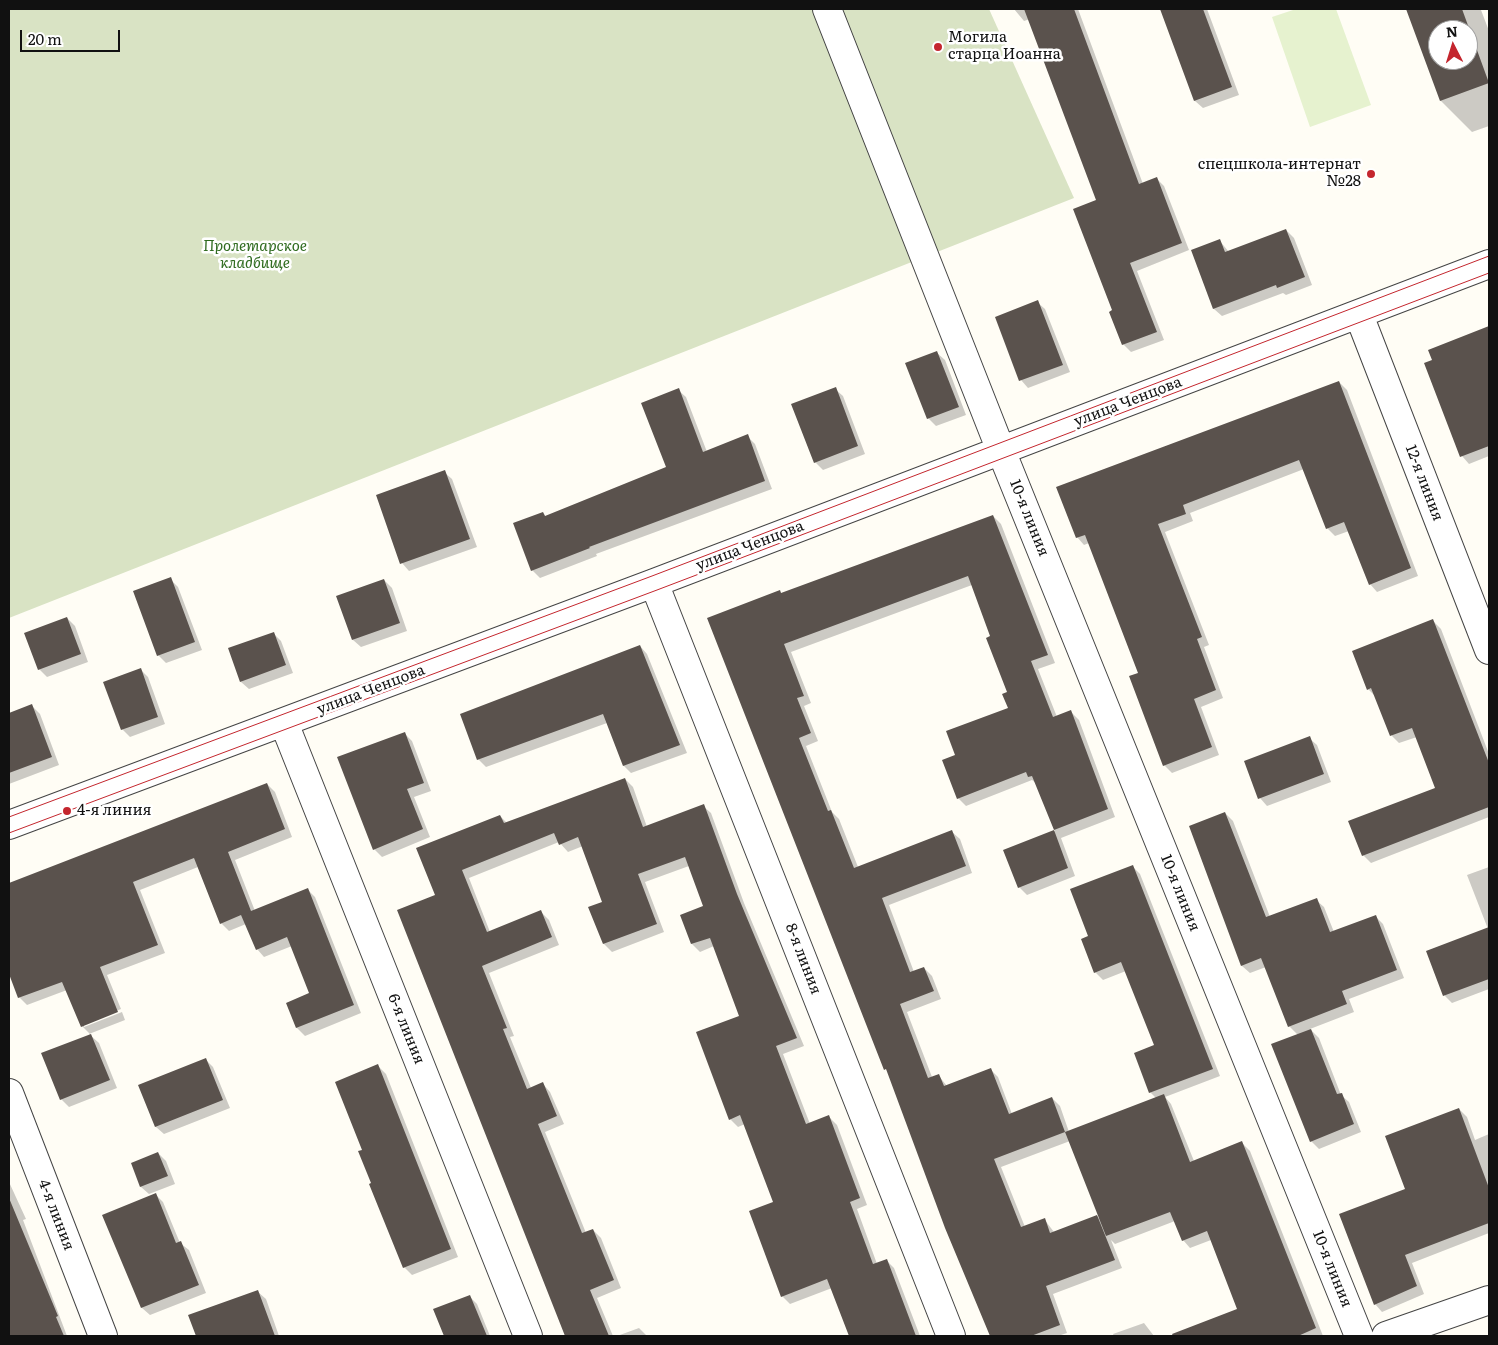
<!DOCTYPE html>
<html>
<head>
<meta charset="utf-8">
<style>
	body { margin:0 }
	#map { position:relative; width:1498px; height:1345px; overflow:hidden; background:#fffdf5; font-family:Literata,serif }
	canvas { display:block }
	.frame { position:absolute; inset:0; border:10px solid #111; pointer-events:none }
	.north { position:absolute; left:1428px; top:20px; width:50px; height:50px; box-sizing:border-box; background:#fff; border:1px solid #a0a0a0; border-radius:50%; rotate:355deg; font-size:14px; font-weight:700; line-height:20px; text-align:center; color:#111 }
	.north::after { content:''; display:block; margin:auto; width:18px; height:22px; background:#c4262e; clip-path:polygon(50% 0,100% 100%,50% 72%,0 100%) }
	.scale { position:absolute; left:20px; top:30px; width:100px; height:22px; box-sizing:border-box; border:2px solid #111; border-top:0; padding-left:6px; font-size:15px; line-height:18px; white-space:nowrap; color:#111; -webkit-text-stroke:4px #fff; paint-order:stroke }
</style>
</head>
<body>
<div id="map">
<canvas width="1498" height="1345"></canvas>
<div class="frame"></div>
<div class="north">N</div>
<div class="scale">20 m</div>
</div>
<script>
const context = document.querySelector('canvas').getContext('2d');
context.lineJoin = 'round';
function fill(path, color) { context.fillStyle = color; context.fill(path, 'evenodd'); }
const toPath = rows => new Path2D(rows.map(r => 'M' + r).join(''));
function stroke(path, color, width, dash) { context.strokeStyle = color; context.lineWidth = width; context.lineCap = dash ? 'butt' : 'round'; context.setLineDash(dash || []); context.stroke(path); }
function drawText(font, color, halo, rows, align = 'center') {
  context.font = font + ' Literata,serif'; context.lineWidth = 5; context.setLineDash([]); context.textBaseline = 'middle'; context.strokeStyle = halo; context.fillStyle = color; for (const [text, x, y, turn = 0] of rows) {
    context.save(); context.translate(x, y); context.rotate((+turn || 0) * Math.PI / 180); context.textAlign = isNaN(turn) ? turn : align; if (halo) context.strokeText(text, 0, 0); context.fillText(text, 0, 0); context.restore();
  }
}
fill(toPath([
	[9,9,989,9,1074,198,9,618]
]), '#d9e3c4');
fill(toPath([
	[1296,9,1336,9,1371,105,1310,127,1272,17]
]), '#e6f2cf');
fill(toPath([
	[1014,9,1078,9,1143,184,1157,179,1164,186,1189,250,1137,271,1164,340,1131,352,1123,344,1114,311,1098,201,1030,19,1024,21],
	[1161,9,1207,9,1239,95,1203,108,1195,101],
	[1407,9,1484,9,1481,10,1489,31,1489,126,1472,132,1441,101],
	[1438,30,1468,30,1468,60,1438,60],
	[1286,230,1294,238,1312,285,1286,295,1283,293,1222,316,1214,309,1192,251,1219,240,1229,252],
	[1037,302,1045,309,1070,372,1028,388,1021,380],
	[1489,328,1489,456,1469,464,1462,456,1430,350],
	[937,353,945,360,966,415,936,426,928,418],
	[1339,382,1347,390,1418,576,1377,592,1370,584,1349,531,1335,536,1327,528,1304,469,1190,513,1193,521,1165,532,1209,645,1204,647,1223,698,1201,707,1219,755,1172,773,1164,765,1140,673,1089,543,1084,545,1077,537],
	[835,389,843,396,865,454,823,470,815,462],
	[678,390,686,397,707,452,747,436,755,444,772,489,596,554,597,556,540,578,532,570,542,513,546,517,667,468],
	[444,472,452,479,477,547,409,571,402,563],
	[993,516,1001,524,1055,663,1038,669,1057,717,1071,712,1079,720,1115,817,1061,838,1075,876,1027,895,1019,887,1005,851,1055,831,1037,784,1032,780,966,806,958,798,957,756,1009,708,1009,693,992,637,972,585,791,652,811,703,804,706,818,741,806,746,832,812,839,819,858,867,952,832,960,839,972,873,889,905,914,972,924,968,932,976,941,999,907,1012,932,1077,938,1075,947,1086,990,1069,998,1077,1012,1114,1052,1098,1060,1106,1069,1132,1157,1099,1150,1092,1155,1046,1126,971,1103,980,1095,972,1090,936,1132,866,1140,874,1220,1076,1165,1097,1171,1104,1194,1161,1242,1143,1250,1151,1323,1336,1170,1336,1239,1310,1211,1240,1190,1248,1183,1240,1175,1221,1115,1244,1111,1240,1122,1268,1053,1294,1067,1333,1058,1336,991,1336,946,1227,911,1129,709,618,779,591,782,594],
	[1070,1141,1101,1220,1097,1216,1054,1232,1044,1219,1025,1227,1001,1167],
	[170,579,178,587,202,650,166,663,158,655],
	[384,580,392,588,407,631,361,647,353,640],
	[67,618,75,626,88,662,47,677,39,669],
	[1433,621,1441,629,1489,754,1489,817,1371,863,1363,855,1437,789,1417,737,1399,743,1392,736,1376,697,1368,689],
	[273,633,281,641,293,673,249,689,241,682],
	[640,646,647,654,687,753,631,773,624,766,607,723,486,767,478,759],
	[141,670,148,677,165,724,130,737,122,729],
	[32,706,40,714,59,765,9,784,9,714],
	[405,734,412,741,431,791,414,797,430,837,382,857,374,849],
	[1309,738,1317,745,1331,782,1267,806,1260,798],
	[625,779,633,787,647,827,703,806,711,813,744,903,804,1046,783,1054,810,1124,829,1117,837,1125,867,1205,857,1209,877,1264,886,1260,894,1268,920,1336,850,1336,832,1288,790,1304,782,1296,775,1203,745,1124,738,1127,730,1119,741,1017,714,946,700,952,692,944,682,916,705,907,689,866,645,882,664,932,612,952,604,944,604,902,583,846,568,852,559,842,469,878,490,932,541,912,549,920,559,945,489,973,514,1036,510,1037,531,1088,543,1084,550,1092,564,1124,545,1132,586,1233,593,1230,601,1238,621,1288,597,1298,613,1336,568,1336,399,910,437,895,500,816,507,823],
	[267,784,275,792,292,837,235,860,255,911,308,890,315,897,361,1013,305,1036,297,1028,287,1003,311,994,292,946,264,957,257,949,246,924,229,931,221,923,198,867,140,890,165,953,107,975,121,1009,84,1024,84,1027,122,1012,125,1020,89,1034,99,1043,117,1088,69,1107,61,1099,91,1035,82,1026,67,990,27,1005,19,997,9,971,9,884],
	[1225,813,1233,821,1270,917,1316,900,1324,907,1334,932,1375,916,1383,924,1404,978,1349,999,1354,1012,1310,1029,1319,1038,1341,1095,1349,1102,1361,1132,1319,1149,1311,1141,1298,1035,1289,1026,1266,967,1250,973,1242,966],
	[1489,867,1489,989,1452,1003,1445,996,1427,951,1488,929,1467,875],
	[205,1059,213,1067,230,1108,164,1134,156,1127,140,1086],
	[378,1066,386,1074,458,1257,412,1275,404,1267,373,1184,364,1150],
	[1459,1109,1467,1117,1475,1140,1489,1134,1489,1233,1412,1263,1424,1294,1382,1312,1375,1304,1407,1189],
	[158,1153,166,1161,175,1184,149,1194,141,1187,132,1164],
	[9,1182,26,1219,23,1220,67,1336,9,1336],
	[156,1195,163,1202,180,1243,189,1250,206,1293,150,1315,142,1308],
	[258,1292,266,1299,279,1336,197,1336,190,1316],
	[469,1296,477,1304,490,1336,446,1336,434,1310],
	[1144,1323,1154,1336,1114,1336,1113,1334],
	[639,1328,647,1336,617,1336]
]), '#0003');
fill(toPath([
	[1024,9,1074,9,1139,184,1157,177,1182,243,1130,263,1157,332,1122,345,1109,312,1112,310,1073,209,1096,200],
	[1160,9,1203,9,1232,87,1194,101],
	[1406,9,1462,9,1489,83,1440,101],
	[1438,30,1468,30,1468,60,1438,60],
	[1286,229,1305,277,1277,288,1276,285,1213,309,1191,250,1220,239,1225,252],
	[1038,300,1063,365,1019,381,995,317],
	[1489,326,1489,446,1460,457,1424,363,1432,360,1428,350],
	[937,351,959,407,927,419,905,363],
	[1339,381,1411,568,1369,585,1344,522,1326,529,1299,460,1183,505,1186,514,1158,524,1202,637,1197,639,1216,690,1194,699,1212,747,1163,766,1129,676,1138,673,1085,535,1076,538,1056,487],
	[836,387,858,446,814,463,791,404],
	[679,388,703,452,748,434,765,481,589,547,590,548,531,571,513,523,543,512,545,516,666,467,641,403],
	[445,470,470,539,400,564,376,495],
	[993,515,1048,655,1031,661,1053,717,1071,710,1108,809,1054,830,1032,776,1028,777,1026,772,957,799,942,760,955,755,946,731,1008,708,1002,694,1007,692,986,638,990,636,968,576,784,644,804,696,797,698,811,733,799,738,828,811,831,810,854,868,952,830,966,866,882,898,910,972,924,967,934,991,900,1004,928,1078,939,1074,944,1086,991,1068,1009,1114,1052,1097,1065,1132,994,1159,1021,1227,1045,1218,1050,1233,1097,1215,1115,1260,1046,1286,1060,1325,1031,1336,990,1336,945,1228,886,1069,884,1070,707,618,780,590,781,593],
	[171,577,195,642,157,656,133,591],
	[384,579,400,623,352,640,336,596],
	[67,617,81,654,38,670,24,633],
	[1433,619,1489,763,1489,807,1362,856,1348,821,1435,788,1412,728,1390,736,1371,688,1367,690,1352,651],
	[274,632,286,665,240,682,228,648],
	[640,645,680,745,623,766,603,714,477,760,460,714],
	[141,668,158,717,121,730,103,682],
	[32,704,52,757,9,773,9,713],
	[405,732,424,783,407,789,423,829,373,850,337,757],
	[1310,736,1324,774,1258,799,1244,761],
	[625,778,643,827,704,804,737,894,797,1038,776,1046,806,1124,829,1115,860,1198,850,1202,873,1264,887,1259,916,1336,849,1336,827,1279,781,1297,749,1211,773,1202,740,1115,729,1120,696,1032,739,1016,710,938,691,944,680,915,703,906,685,857,638,874,657,924,603,944,588,907,602,902,578,837,559,845,554,833,462,870,487,932,541,910,552,937,482,966,507,1028,503,1029,527,1089,543,1082,557,1116,538,1124,582,1233,593,1229,614,1280,590,1290,609,1336,565,1336,397,910,435,895,416,848,500,815,504,823],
	[267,783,285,829,228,852,251,911,308,888,354,1005,296,1028,286,1003,309,993,287,937,256,950,241,915,220,924,194,858,133,882,158,945,100,967,118,1012,81,1027,62,982,18,998,9,974,9,883],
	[1225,812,1266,917,1317,898,1330,932,1376,915,1397,970,1342,991,1347,1004,1288,1027,1261,958,1241,966,1189,826],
	[1054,830,1068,868,1018,888,1003,850],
	[1133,865,1213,1069,1149,1093,1134,1053,1154,1045,1121,962,1094,973,1081,939,1088,936,1070,889],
	[1489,927,1489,979,1443,996,1426,951],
	[1311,1029,1337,1094,1342,1093,1354,1124,1310,1142,1271,1044],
	[91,1034,110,1080,60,1100,41,1053],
	[206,1058,223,1100,155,1127,138,1085],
	[378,1064,451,1249,403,1268,369,1184,371,1183,358,1151,362,1150,335,1082],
	[1164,1094,1190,1162,1242,1141,1316,1328,1298,1336,1173,1336,1172,1334,1237,1309,1207,1231,1182,1241,1170,1212,1106,1236,1065,1132],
	[1459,1108,1489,1188,1489,1223,1405,1255,1417,1286,1374,1305,1339,1214,1405,1189,1385,1136],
	[158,1152,168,1176,140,1187,131,1163],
	[156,1193,176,1243,181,1241,199,1285,141,1308,102,1215],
	[9,1198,58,1316,56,1317,64,1336,9,1336],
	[258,1290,275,1336,196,1336,188,1315],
	[470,1295,487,1336,444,1336,433,1309]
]), '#5a524d');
const minor = toPath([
	[827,9,998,443,1359,1336],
	[1359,315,1489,650],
	[654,583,951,1336],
	[284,723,528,1336],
	[9,825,654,583,1489,264],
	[9,1093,103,1336],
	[1386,1336,1489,1300]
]);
stroke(minor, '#444', 30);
stroke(minor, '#fff', 28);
stroke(toPath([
	[9,817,652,576,1489,256],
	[9,833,657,590,1489,273]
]), '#c4262e', 1);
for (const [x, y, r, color] of [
	[938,47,5,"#c4262e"],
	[1371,174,5,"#c4262e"],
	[67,811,5,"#c4262e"]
]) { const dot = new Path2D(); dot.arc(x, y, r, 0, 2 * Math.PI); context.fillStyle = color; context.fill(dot); stroke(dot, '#fff', 2); }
drawText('15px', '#111', '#fff', [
	["Могила",948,38],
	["старца Иоанна",948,55],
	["спецшкола-интернат",1361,165,"right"],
	["№28",1361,182,"right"],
	["4-я линия",77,811]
], 'left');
drawText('italic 15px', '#2f6b1f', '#fff', [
	["Пролетарское",255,247],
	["кладбище",255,264]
]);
drawText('15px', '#111', '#fff', [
	["улица Ченцова",1128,402,-21],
	["12-я линия",1424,483,69],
	["10-я линия",1029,518,68],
	["улица Ченцова",750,546,-21],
	["улица Ченцова",371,690,-21],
	["10-я линия",1180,893,68],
	["8-я линия",803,959,69],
	["6-я линия",406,1029,68],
	["4-я линия",56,1215,69],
	["10-я линия",1332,1269,68]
]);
</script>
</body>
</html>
